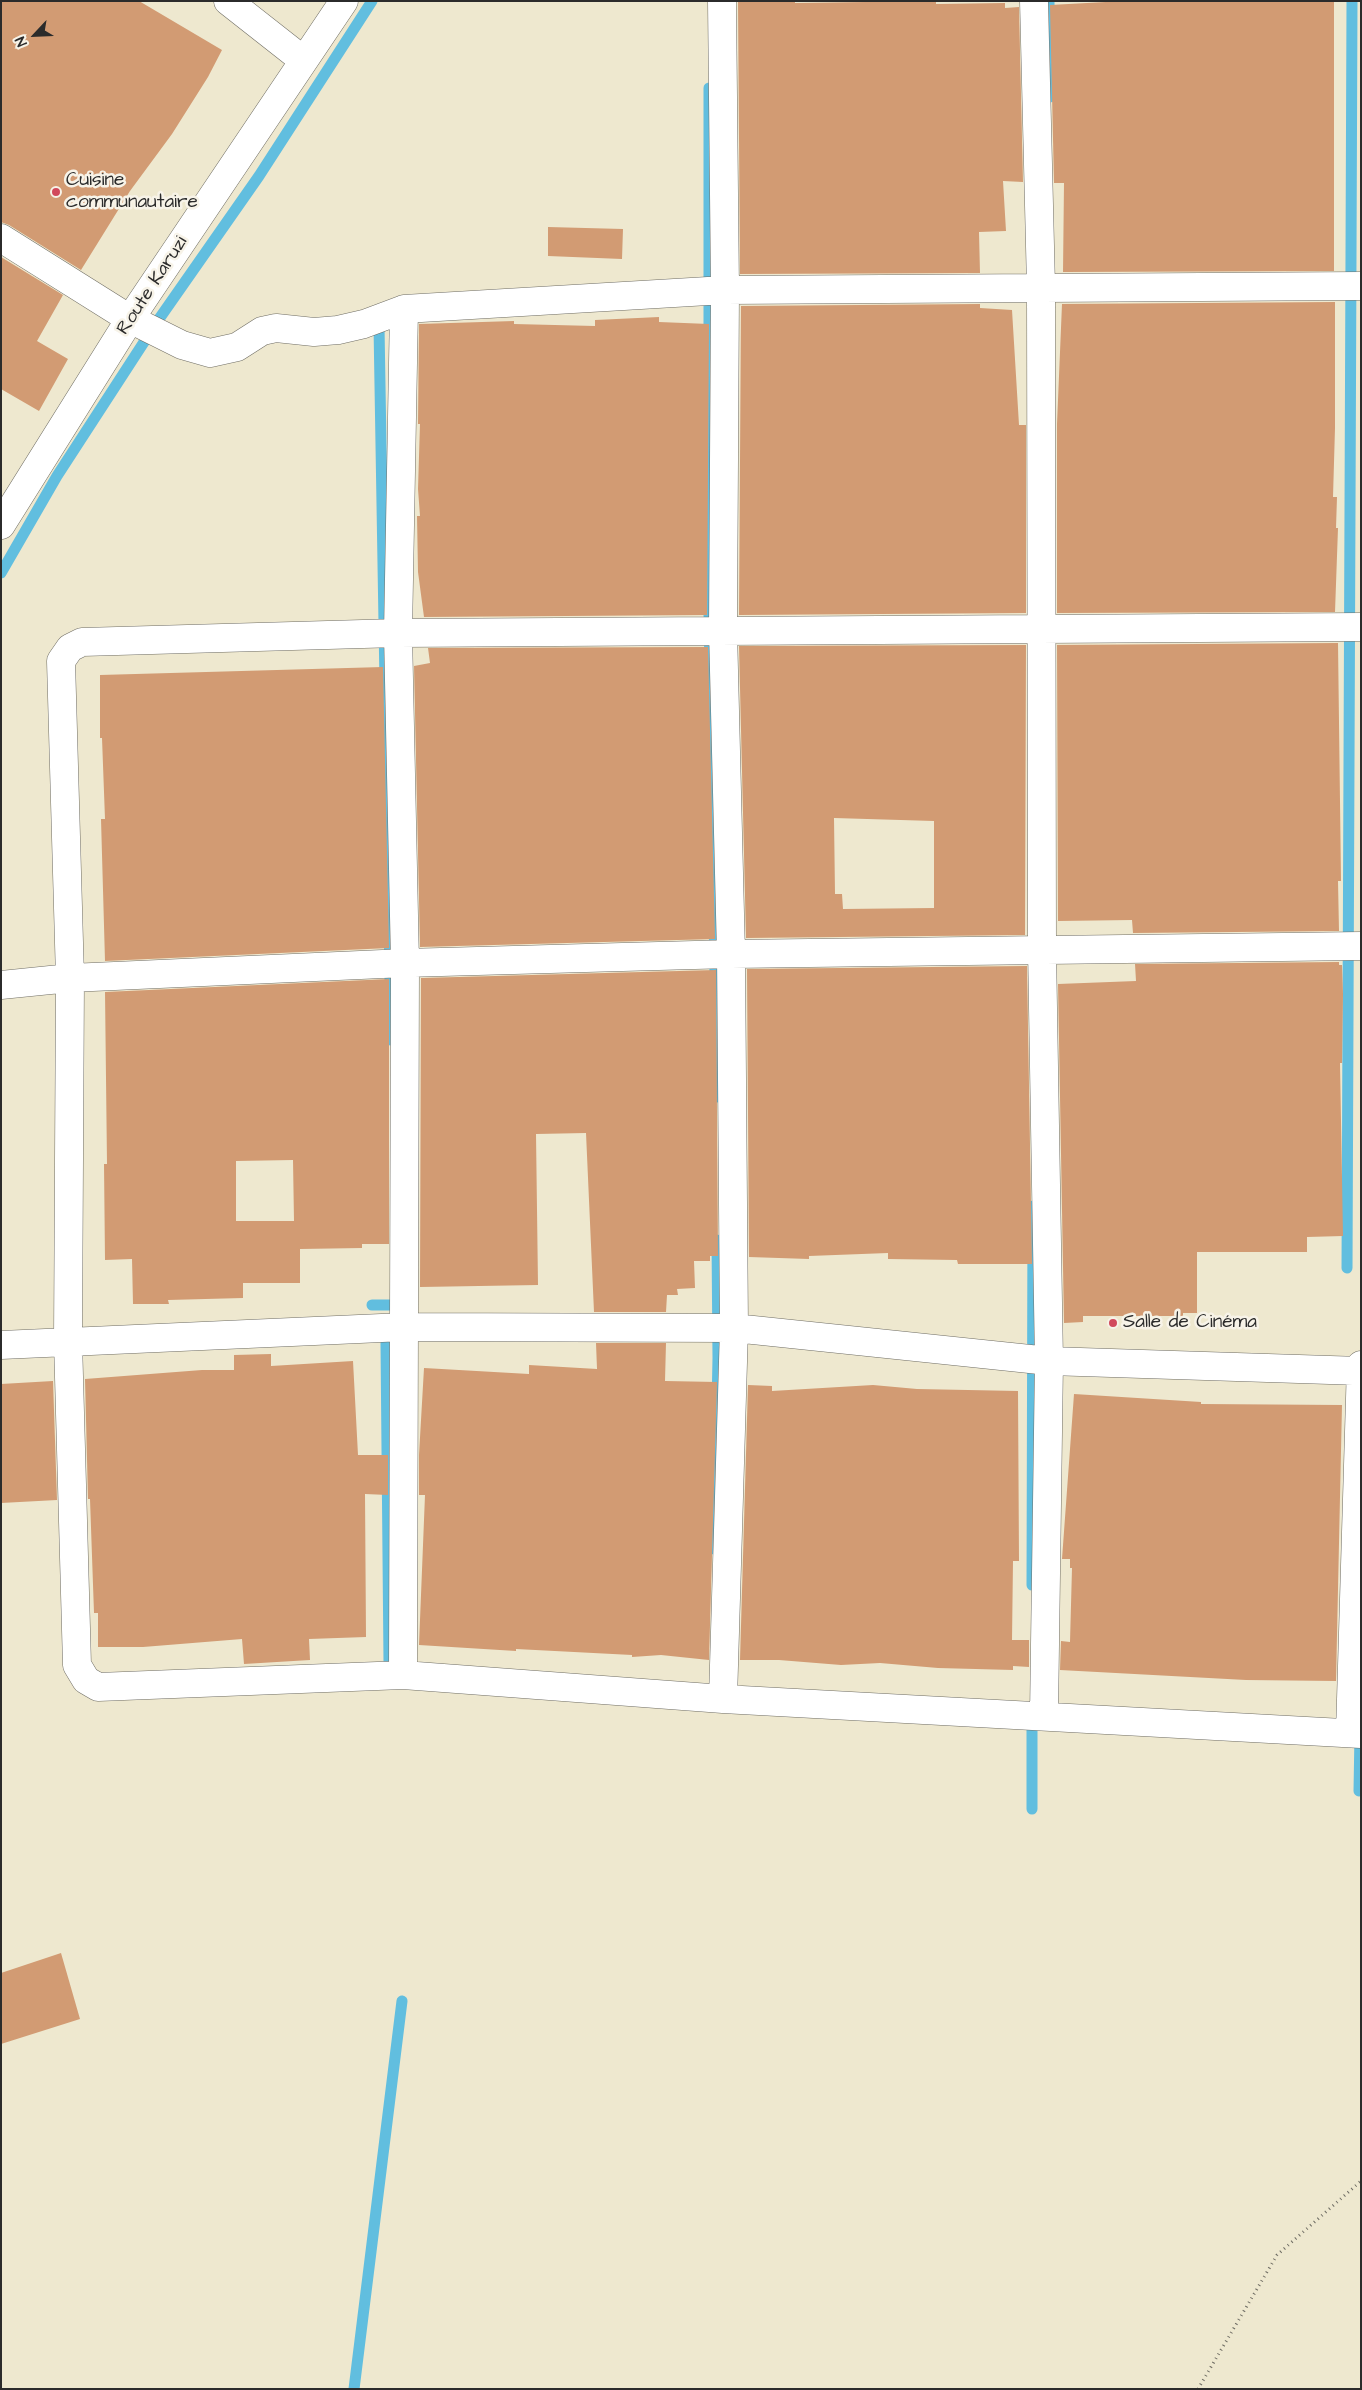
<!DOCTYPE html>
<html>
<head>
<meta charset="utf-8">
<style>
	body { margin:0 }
	#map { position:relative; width:1362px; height:2390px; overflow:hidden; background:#eee8cf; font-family:"Architects Daughter",sans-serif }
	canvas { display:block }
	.frame { position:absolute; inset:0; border:2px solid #2b2b2b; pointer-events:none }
	.north { position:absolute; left:10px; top:10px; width:50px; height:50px; -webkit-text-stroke:4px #f7f3e8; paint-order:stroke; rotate:245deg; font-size:14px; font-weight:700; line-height:20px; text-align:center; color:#2b2b2b }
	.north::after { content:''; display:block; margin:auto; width:18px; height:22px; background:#2b2b2b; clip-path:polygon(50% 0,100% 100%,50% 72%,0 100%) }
</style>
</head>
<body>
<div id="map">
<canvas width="1362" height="2390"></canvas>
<div class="frame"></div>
<div class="north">N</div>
</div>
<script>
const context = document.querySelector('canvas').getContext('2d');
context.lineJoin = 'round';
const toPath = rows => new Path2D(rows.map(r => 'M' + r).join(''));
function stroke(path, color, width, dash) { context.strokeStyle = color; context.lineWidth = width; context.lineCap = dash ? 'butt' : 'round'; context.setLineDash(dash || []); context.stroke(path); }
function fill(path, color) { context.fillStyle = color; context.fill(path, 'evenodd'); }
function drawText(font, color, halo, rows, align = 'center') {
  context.font = font + ' "Architects Daughter",sans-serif'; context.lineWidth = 5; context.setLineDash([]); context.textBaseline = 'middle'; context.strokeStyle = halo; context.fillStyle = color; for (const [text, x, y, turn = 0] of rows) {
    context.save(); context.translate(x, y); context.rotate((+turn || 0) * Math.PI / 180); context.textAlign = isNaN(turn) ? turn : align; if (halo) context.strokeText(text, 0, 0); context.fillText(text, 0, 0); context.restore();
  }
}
stroke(toPath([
	[1049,1,1050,97],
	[709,88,709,613,717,1097],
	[379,326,391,1040],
	[1,573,57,476,159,319,259,176,372,1],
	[1347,1268,1352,1],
	[372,1305,396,1305,396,1296],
	[386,1343,389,1662],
	[714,1549,718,1358,717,1240],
	[1032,1585,1033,1206],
	[1359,1791,1360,1733],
	[1032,1809,1032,1716],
	[354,2389,402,2001]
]), '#61bedf', 11);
fill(toPath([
	[1,1,139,1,222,50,208,77,172,134,130,191,81,270,9,225,1,222],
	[738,1,795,1,795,3,936,1,936,4,1005,3,1005,8,1019,7,1023,182,1003,181,1006,231,979,232,980,273,740,274],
	[1124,1,1334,2,1334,271,1063,272,1064,183,1054,183,1050,5],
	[548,227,623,229,622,259,548,256],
	[1,257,63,295,37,341,68,359,39,411,1,389],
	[1335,302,1335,428,1333,497,1337,497,1336,528,1338,528,1335,612,1057,613,1057,424,1062,304],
	[980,304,980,308,1012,310,1019,425,1026,425,1026,613,739,615,741,306],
	[659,317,659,322,709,324,707,615,424,617,418,572,417,516,420,516,418,489,420,424,418,424,419,324,514,321,514,324,595,326,595,320],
	[1338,643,1341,881,1338,881,1339,931,1133,933,1132,920,1058,921,1057,645],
	[1026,645,1025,935,746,938,739,646],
	[834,818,934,821,934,908,843,909,842,894,835,894],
	[708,647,715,939,420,947,414,666,430,663,428,648],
	[383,667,389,948,105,961,101,819,105,819,102,738,100,738,100,675],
	[1339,962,1339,965,1342,965,1343,994,1342,1063,1340,1063,1343,1236,1307,1237,1307,1252,1197,1252,1197,1313,1183,1313,1183,1316,1083,1316,1083,1322,1064,1323,1058,984,1136,981,1135,964],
	[1027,966,1032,1264,958,1264,957,1260,888,1259,888,1253,809,1256,809,1259,749,1257,747,969],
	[716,970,718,1256,710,1256,710,1261,694,1261,695,1288,677,1289,678,1295,667,1295,666,1312,594,1312,586,1133,536,1134,538,1285,420,1287,421,978],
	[389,979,389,1244,362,1244,362,1248,300,1249,300,1283,243,1283,243,1298,168,1300,169,1304,133,1304,132,1259,105,1260,104,1164,107,1164,105,992],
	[293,1160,294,1221,236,1221,236,1161],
	[596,1343,666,1343,665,1381,717,1382,709,1660,661,1655,632,1657,632,1655,516,1649,516,1651,419,1645,425,1495,419,1495,419,1455,424,1368,529,1374,529,1365,597,1369],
	[271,1354,271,1366,353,1361,358,1455,388,1455,388,1495,365,1494,366,1637,309,1639,310,1660,244,1664,242,1639,143,1647,98,1647,98,1613,94,1613,90,1499,88,1499,85,1379,202,1370,234,1370,234,1355],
	[53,1381,57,1500,1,1503,1,1384],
	[748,1385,772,1386,772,1391,873,1385,917,1389,1018,1391,1019,1561,1013,1561,1012,1640,1029,1640,1029,1667,1013,1666,1013,1670,938,1668,880,1663,841,1665,779,1660,740,1660],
	[1074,1394,1201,1402,1201,1404,1342,1405,1336,1681,1246,1680,1060,1670,1061,1641,1070,1642,1072,1568,1070,1568,1070,1559,1062,1559],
	[61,1953,80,2019,1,2044,1,1973]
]), '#d29b73');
const minor = toPath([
	[228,1,303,60],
	[722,1,725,290,723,630,731,954,734,1328,723,1699],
	[1034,1,1041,287,1042,949,1049,1361,1044,1715],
	[1,238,130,319,182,345,210,353,237,347,262,331,276,328,314,332,338,330,364,324,404,309],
	[1361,627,398,633,82,642,70,648,61,661,70,978,68,1341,77,1665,86,1680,98,1687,403,1675,723,1699,1361,1734],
	[1,985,70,978,405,963,731,954,1361,946],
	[1,1345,404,1327,734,1328,1049,1361,1361,1371],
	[403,1675,405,963,398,633,404,309,725,290,1361,286],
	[1350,1733,1361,1365]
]);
const tertiary = toPath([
	[1,525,130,319,344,1]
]);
stroke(minor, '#6f6d64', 29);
stroke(tertiary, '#6f6d64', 29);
stroke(toPath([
	[1198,2389,1277,2255,1361,2181]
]), '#6f6d64', 3, [1, 4]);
stroke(minor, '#fff', 28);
stroke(tertiary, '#fff', 28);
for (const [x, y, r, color] of [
	[56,192,5,"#d1495b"],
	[1113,1323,5,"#d1495b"]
]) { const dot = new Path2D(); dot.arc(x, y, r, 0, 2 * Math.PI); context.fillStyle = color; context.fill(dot); stroke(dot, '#f7f3e8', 2); }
drawText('19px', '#2b2b2b', '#f7f3e8', [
	["Cuisine",66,181],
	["communautaire",66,203],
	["Salle de Cinéma",1123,1323]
], 'left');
drawText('19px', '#2b2b2b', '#f7f3e8', [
	["Route Karuzi",153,286,-57]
]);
</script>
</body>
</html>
